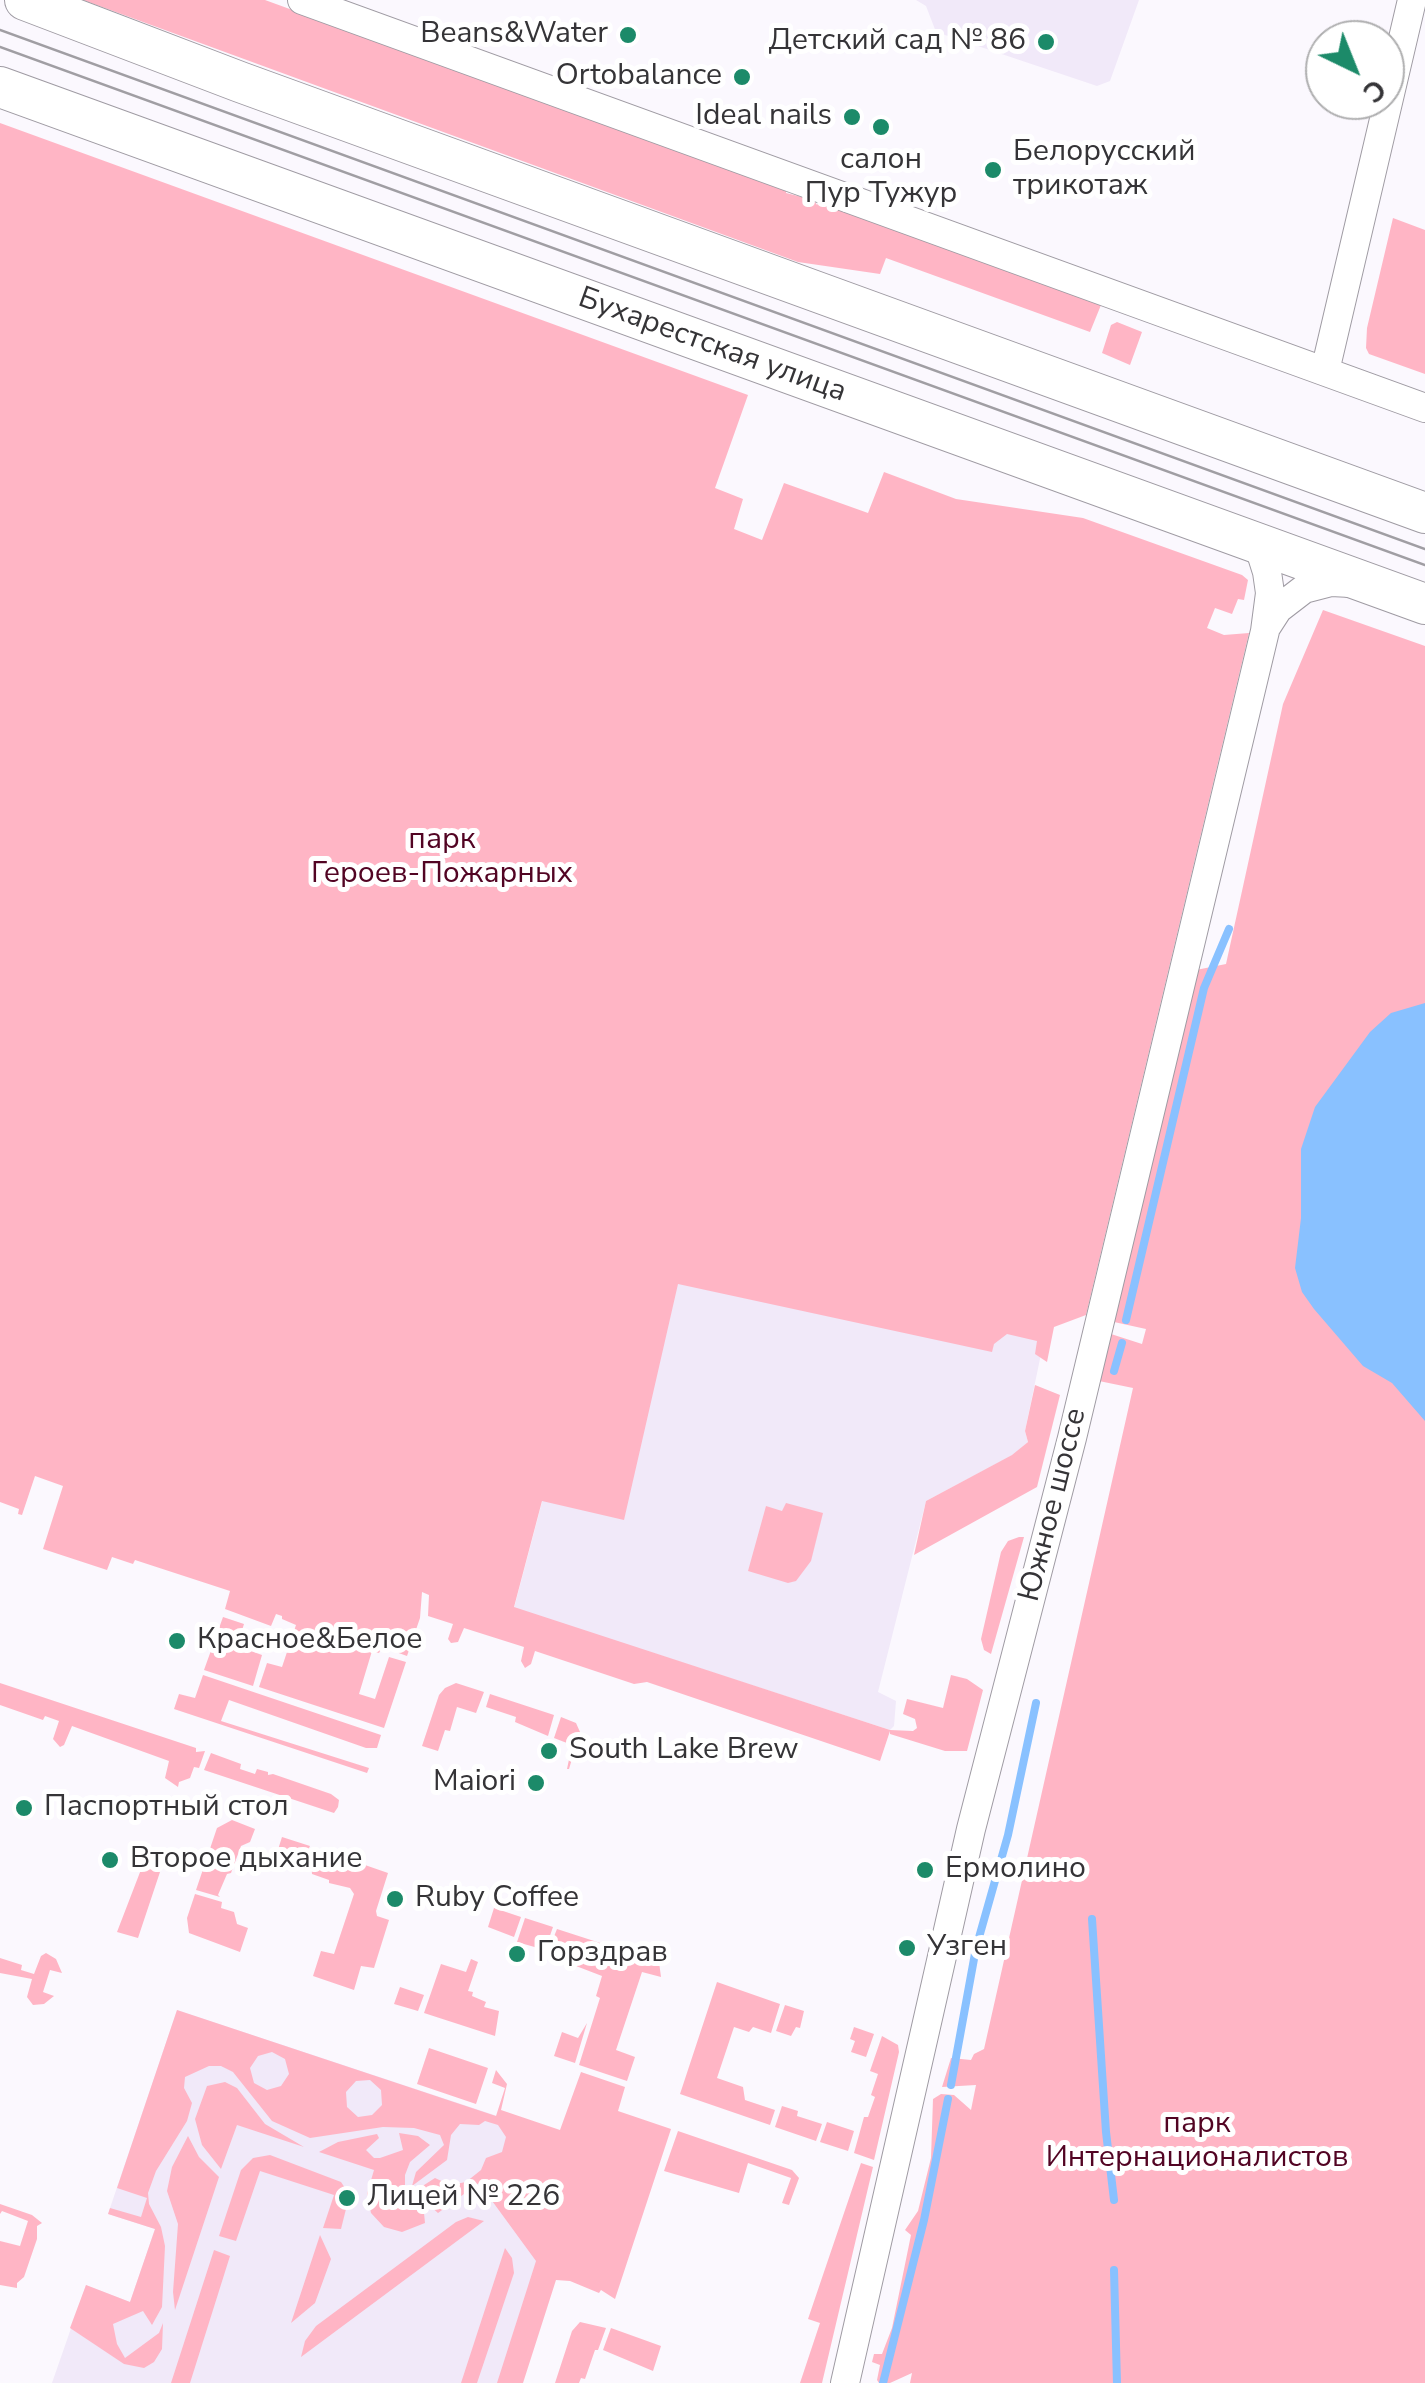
<!DOCTYPE html>
<html>
<head>
<meta charset="utf-8">
<style>
	body { margin:0 }
	#map { position:relative; width:1425px; height:2383px; overflow:hidden; background:#fbf8fe; font-family:"Nunito Sans",sans-serif }
	canvas { display:block }
	.north { position:absolute; left:1305px; top:20px; width:100px; height:100px; box-sizing:border-box; background:#fff; border:2px solid #aeaeaf; border-radius:50%; rotate:137deg; font-size:28px; font-weight:700; line-height:40px; text-align:center; color:#353437 }
	.north::after { content:''; display:block; margin:auto; width:35px; height:45px; background:#1c8a69; clip-path:polygon(50% 0,100% 100%,50% 72%,0 100%) }
</style>
</head>
<body>
<div id="map">
<canvas width="1425" height="2383"></canvas>
<div class="north">С</div>
</div>
<script>
const context = document.querySelector('canvas').getContext('2d');
context.lineJoin = 'round';
function fill(path, color) { context.fillStyle = color; context.fill(path, 'evenodd'); }
const toPath = rows => new Path2D(rows.map(r => 'M' + r).join(''));
function stroke(path, color, width, dash) { context.strokeStyle = color; context.lineWidth = width; context.lineCap = dash ? 'butt' : 'round'; context.setLineDash(dash || []); context.stroke(path); }
function drawText(font, color, halo, rows, align = 'center') {
  context.font = font + ' "Nunito Sans",sans-serif'; context.lineWidth = 10; context.setLineDash([]); context.textBaseline = 'middle'; context.strokeStyle = halo; context.fillStyle = color; for (const [text, x, y, turn = 0] of rows) {
    context.save(); context.translate(x, y); context.rotate((+turn || 0) * Math.PI / 180); context.textAlign = isNaN(turn) ? turn : align; if (halo) context.strokeText(text, 0, 0); context.fillText(text, 0, 0); context.restore();
  }
}
fill(toPath([
	[916,0,1139,0,1110,81,1097,86,936,32,926,6],
	[670,1237,1046,1330,1025,1431,1028,1442,1013,1455,926,1501,878,1692,896,1701,894,1726,890,1730,514,1608,555,1453],
	[177,2010,597,2149,519,2383,52,2383,86,2285,130,2302,155,2229,108,2214]
]), '#f1e9f9');
fill(toPath([
	[83,0,265,0,786,190,786,193,814,200,817,205,819,202,1101,305,1090,332,886,258,880,274,798,262],
	[0,123,748,395,715,488,743,499,734,529,762,540,784,483,868,513,884,472,956,499,1083,518,1242,575,1248,580,1244,600,1238,599,1232,614,1215,608,1207,628,1224,635,1249,633,1086,1315,1054,1327,1047,1362,1035,1354,1037,1341,1007,1334,994,1344,992,1352,678,1284,624,1520,542,1501,514,1607,890,1730,913,1731,917,1728,915,1719,903,1714,907,1699,943,1708,951,1675,967,1679,983,1690,967,1751,945,1751,890,1734,890,1731,880,1761,647,1682,634,1684,535,1651,531,1664,525,1668,521,1661,524,1647,464,1628,458,1642,451,1643,448,1639,453,1624,428,1616,429,1595,422,1592,420,1618,407,1656,382,1647,379,1653,372,1651,359,1694,375,1699,389,1657,406,1662,384,1728,259,1687,267,1663,282,1667,296,1625,282,1619,282,1616,276,1614,271,1626,225,1609,230,1591,135,1560,133,1564,112,1557,107,1570,43,1549,63,1486,35,1476,22,1515,18,1514,19,1509,0,1502],
	[1393,218,1425,230,1425,374,1369,354,1366,348,1367,328],
	[1117,322,1142,332,1130,365,1102,353,1111,325],
	[1323,610,1425,646,1425,2383,910,2383,912,2373,890,2383,879,2383,877,2380,880,2365,872,2362,874,2354,882,2354,892,2328,911,2235,905,2230,918,2211,931,2158,933,2099,941,2094,954,2095,971,2110,976,2085,942,2087,951,2058,971,2060,974,2054,984,2049,1133,1388,1099,1381,1111,1334,1142,1344,1146,1329,1114,1322,1196,970,1226,964,1283,704],
	[1035,1385,1060,1395,1037,1487,914,1555,926,1501,1012,1455,1028,1442,1025,1431],
	[786,1503,823,1513,811,1561,796,1581,788,1583,748,1571,766,1506,782,1511],
	[1019,1537,1024,1537,991,1654,984,1650,981,1639,1001,1552,1008,1541],
	[223,1617,244,1624,237,1646,262,1655,253,1686,204,1670],
	[203,1675,381,1735,377,1748,366,1748,229,1700,221,1721,369,1768,367,1773,174,1709,179,1694,195,1698],
	[0,1683,196,1748,196,1752,205,1751,199,1768,194,1767,190,1778,179,1782,178,1787,165,1778,169,1761,72,1726,64,1745,60,1747,53,1739,59,1721,45,1716,43,1720,0,1705],
	[456,1683,484,1692,476,1713,457,1707,450,1731,445,1730,438,1751,422,1746,439,1695,445,1688],
	[490,1694,554,1715,548,1736,515,1722,516,1717,486,1707],
	[561,1717,576,1723,580,1732,569,1769,567,1769,572,1745,554,1738],
	[211,1753,241,1764,240,1769,255,1774,257,1769,268,1772,268,1775,273,1774,331,1794,339,1800,338,1807,334,1813,204,1770],
	[232,1820,255,1829,250,1842,241,1846,231,1873,227,1874,218,1895,220,1897,196,1890,217,1828],
	[282,1837,310,1846,300,1867,275,1859],
	[316,1848,388,1873,376,1911,377,1916,389,1920,374,1968,361,1966,354,1990,313,1976,321,1951,334,1954,354,1894,350,1888,329,1883,329,1880,312,1874,311,1862],
	[142,1867,160,1872,138,1938,117,1932],
	[195,1894,222,1902,221,1908,234,1912,237,1924,248,1928,240,1952,189,1933,187,1918],
	[494,1908,521,1917,514,1937,488,1927],
	[525,1918,553,1927,545,1950,517,1942],
	[557,1929,659,1962,661,1977,642,1972,616,2050,635,2057,627,2081,579,2065,600,1998,596,1996,602,1976,576,1966,576,1958,549,1949],
	[46,1953,56,1959,62,1973,50,1970,43,1992,54,1996,44,2004,33,2005,27,1997,32,1979,0,1973,0,1958,22,1965,21,1970,34,1974,41,1956],
	[471,1959,478,1962,468,1991,473,1992,472,1996,486,2002,484,2007,499,2011,495,2036,424,2013,441,1964,466,1972],
	[717,1982,780,2004,771,2033,753,2027,749,2032,734,2027,717,2078,743,2087,745,2100,775,2110,770,2125,680,2094],
	[400,1987,424,1995,418,2011,394,2004],
	[785,2005,804,2011,800,2028,796,2027,791,2036,776,2031],
	[177,2010,496,2116,505,2088,492,2083,496,2070,507,2084,501,2110,560,2130,581,2072,625,2087,618,2111,671,2129,615,2299,601,2290,599,2293,570,2281,556,2280,523,2383,497,2383,536,2261,479,2183,438,2213,419,2196,421,2187,435,2178,450,2185,466,2182,481,2170,486,2158,502,2152,506,2137,498,2125,485,2121,479,2125,460,2124,451,2135,447,2160,412,2186,416,2172,444,2145,440,2135,414,2128,383,2127,310,2138,272,2121,233,2072,221,2066,209,2066,185,2077,184,2088,192,2103,187,2121,156,2171,148,2193,149,2204,161,2227,165,2246,162,2307,152,2325,143,2311,113,2324,117,2344,125,2358,159,2333,163,2323,162,2349,154,2362,144,2368,124,2364,70,2328,86,2285,130,2302,155,2229,108,2214,110,2208,141,2217,147,2198,117,2188],
	[272,2052,285,2059,289,2074,281,2086,267,2090,254,2083,250,2068,258,2056],
	[370,2080,381,2090,382,2105,372,2115,358,2117,347,2107,346,2092,356,2081],
	[587,2023,575,2063,554,2056,562,2032,578,2038],
	[854,2027,874,2034,866,2057,851,2052,855,2041,850,2039],
	[882,2036,898,2045,899,2052,874,2160,854,2153,864,2117,868,2117,875,2097,871,2095,878,2074,870,2071],
	[429,2048,488,2068,476,2104,417,2084],
	[225,2082,237,2088,265,2124,304,2147,237,2125,221,2169,202,2145,195,2119,207,2086],
	[782,2106,798,2111,797,2116,822,2124,816,2141,775,2127],
	[827,2122,854,2131,848,2151,820,2142],
	[678,2131,792,2170,799,2178,789,2205,782,2203,791,2178,748,2163,739,2193,664,2171],
	[399,2133,418,2136,430,2145,410,2162,405,2175,405,2190,424,2213,425,2223,402,2232,384,2227,371,2213,367,2194,374,2170,319,2152,338,2142,377,2134,379,2138,366,2150,374,2158,380,2158,403,2150],
	[188,2136,199,2157,219,2177,175,2310,173,2292,178,2224,167,2191,172,2167],
	[270,2155,341,2182,347,2191,348,2201,341,2229,323,2228,334,2195,260,2171,236,2241,219,2236,241,2170,253,2158],
	[861,2163,873,2167,822,2383,800,2383,820,2323,808,2319],
	[0,2204,32,2215,42,2223,37,2226,37,2239,24,2277,17,2283,17,2288,0,2285,0,2241,20,2246,28,2221,2,2211,0,2214],
	[468,2217,484,2221,301,2357,305,2341,316,2326,456,2222],
	[320,2235,331,2259,315,2303,291,2323],
	[505,2248,512,2258,514,2273,477,2383,461,2383],
	[214,2250,230,2256,190,2383,171,2383],
	[580,2322,606,2328,598,2350,595,2350,585,2379,581,2378,579,2383,555,2383,572,2331],
	[611,2328,661,2346,653,2371,603,2350]
]), '#ffb5c5');
fill(toPath([
	[1425,1003,1425,1421,1392,1383,1363,1366,1314,1309,1302,1292,1295,1268,1301,1218,1301,1149,1315,1107,1370,1032,1391,1013]
]), '#89c1ff');
stroke(toPath([
	[1126,1320,1204,988,1229,929],
	[1114,1371,1122,1343],
	[1092,1919,1106,2132,1114,2200],
	[951,2085,976,1948,1008,1835,1036,1703],
	[1114,2270,1117,2383],
	[883,2383,924,2220,948,2099]
]), '#89c1ff', 8);
const minor = toPath([
	[302,0,1425,408],
	[1325,371,1412,0],
	[1267,626,1278,609,1304,589,1331,582,1351,583],
	[845,2383,971,1829,1072,1438,1265,631,1270,593,1267,572,1261,553,1245,538]
]);
const secondary = toPath([
	[25,0,240,82,1425,513],
	[0,87,1425,604]
]);
stroke(minor, '#9f9ba3', 30);
stroke(secondary, '#9f9ba3', 42);
stroke(minor, '#fff', 28);
stroke(secondary, '#fff', 40);
stroke(toPath([
	[0,30,1425,549],
	[0,47,1425,565]
]), '#a09ea3', 2.5);
for (const [x, y, r, color] of [
	[628,35,10,"#1c8a69"],
	[1046,42,10,"#1c8a69"],
	[742,77,10,"#1c8a69"],
	[852,117,10,"#1c8a69"],
	[881,127,10,"#1c8a69"],
	[993,170,10,"#1c8a69"],
	[177,1641,10,"#1c8a69"],
	[549,1751,10,"#1c8a69"],
	[536,1783,10,"#1c8a69"],
	[24,1808,10,"#1c8a69"],
	[110,1860,10,"#1c8a69"],
	[925,1870,10,"#1c8a69"],
	[395,1899,10,"#1c8a69"],
	[907,1948,10,"#1c8a69"],
	[517,1954,10,"#1c8a69"],
	[347,2198,10,"#1c8a69"]
]) { const dot = new Path2D(); dot.arc(x, y, r, 0, 2 * Math.PI); context.fillStyle = color; context.fill(dot); stroke(dot, '#fff', 4); }
drawText('30px', '#353437', '#fff', [
	["Beans&Water",608,35,"right"],
	["Детский сад № 86",1026,42,"right"],
	["Ortobalance",722,77,"right"],
	["Ideal nails",832,117,"right"],
	["Белорусский",1013,153],
	["трикотаж",1013,187],
	["салон",881,161,"center"],
	["Пур Тужур",881,195,"center"],
	["Красное&Белое",197,1641],
	["South Lake Brew",569,1751],
	["Maiori",516,1783,"right"],
	["Паспортный стол",44,1808],
	["Второе дыхание",130,1860],
	["Ермолино",945,1870],
	["Ruby Coffee",415,1899],
	["Узген",927,1948],
	["Горздрав",537,1954],
	["Лицей № 226",367,2198]
], 'left');
drawText('30px', '#353437', '#fff', [
	["Бухарестская улица",712,346,20],
	["Южное шоссе",1054,1505,-76]
]);
drawText('30px', '#520423', '#fff', [
	["парк",442,841],
	["Героев-Пожарных",442,875],
	["парк",1197,2125],
	["Интернационалистов",1197,2159]
]);
</script>
</body>
</html>
